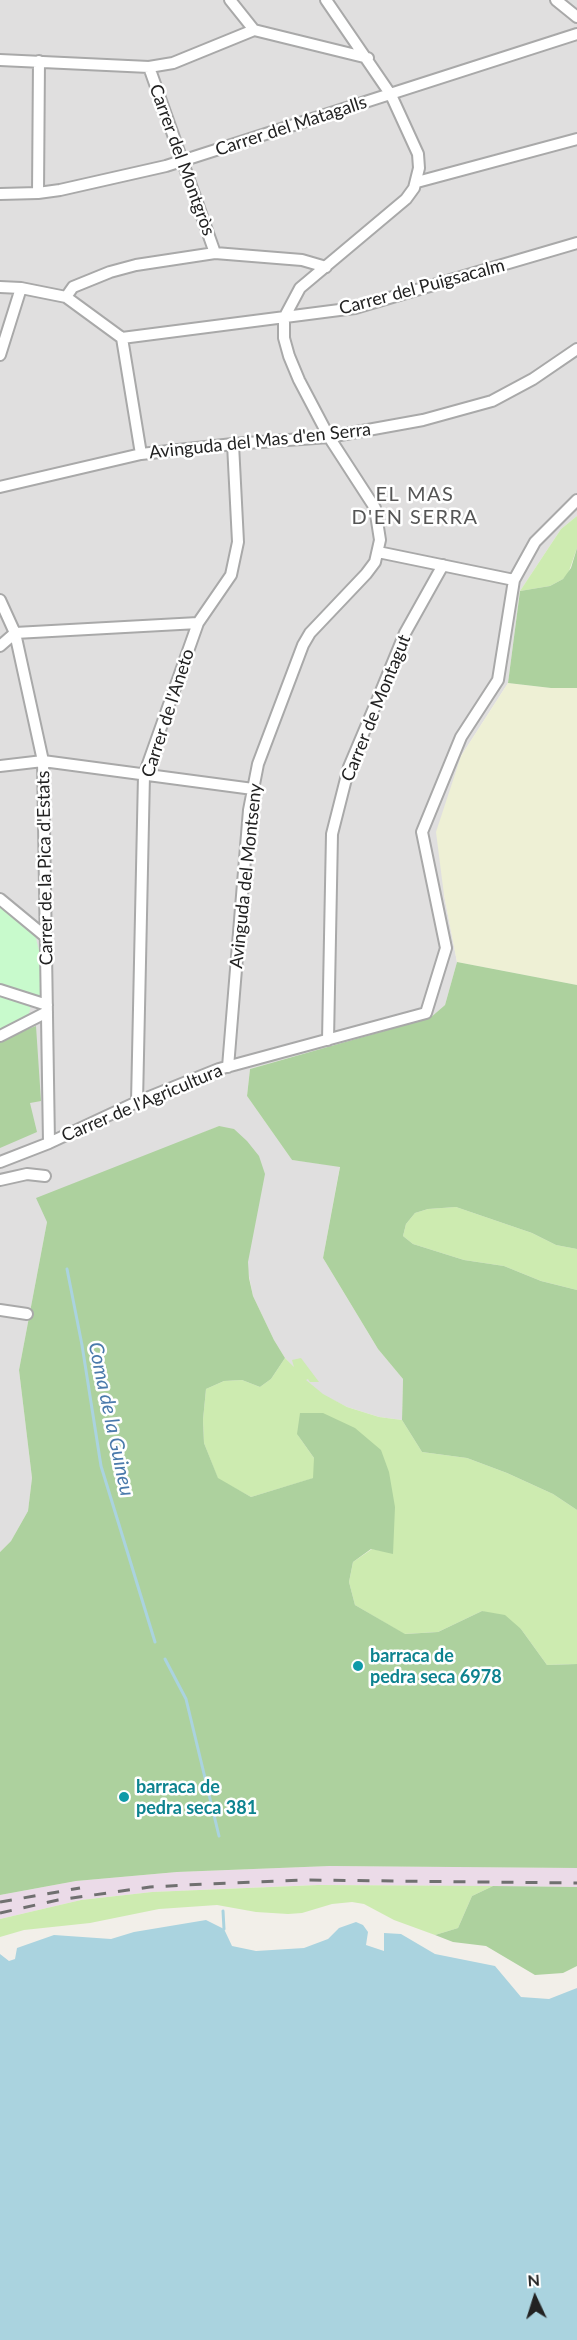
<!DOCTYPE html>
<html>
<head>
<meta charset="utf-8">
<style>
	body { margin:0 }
	#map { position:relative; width:577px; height:2340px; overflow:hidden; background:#f2efe9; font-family:Lato,sans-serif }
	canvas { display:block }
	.north { position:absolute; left:505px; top:2268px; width:60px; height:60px; -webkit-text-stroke:4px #fff; paint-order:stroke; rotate:356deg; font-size:16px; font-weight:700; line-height:24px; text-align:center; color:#222 }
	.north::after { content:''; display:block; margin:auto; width:21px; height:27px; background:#222; clip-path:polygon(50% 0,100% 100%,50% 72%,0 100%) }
</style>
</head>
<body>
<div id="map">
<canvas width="577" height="2340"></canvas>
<div class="north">N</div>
</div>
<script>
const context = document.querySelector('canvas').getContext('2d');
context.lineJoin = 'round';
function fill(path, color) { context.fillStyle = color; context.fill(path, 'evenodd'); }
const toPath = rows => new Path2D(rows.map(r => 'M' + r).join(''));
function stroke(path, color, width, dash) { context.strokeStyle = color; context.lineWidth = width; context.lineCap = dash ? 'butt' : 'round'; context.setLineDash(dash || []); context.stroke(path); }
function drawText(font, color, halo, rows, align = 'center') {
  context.font = font + ' Lato,sans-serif'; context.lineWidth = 5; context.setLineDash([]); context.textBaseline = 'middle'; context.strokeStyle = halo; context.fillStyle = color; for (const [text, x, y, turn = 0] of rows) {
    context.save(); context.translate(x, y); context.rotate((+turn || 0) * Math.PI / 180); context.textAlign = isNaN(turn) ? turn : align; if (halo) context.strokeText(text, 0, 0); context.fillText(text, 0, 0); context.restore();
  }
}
fill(toPath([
	[0,0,577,0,577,516,561,529,520,591,508,683,461,756,444,895,457,962,445,1005,429,1019,250,1069,247,1096,292,1160,340,1166,323,1258,378,1349,403,1379,402,1420,379,1417,347,1407,323,1395,308,1383,285,1358,274,1340,253,1296,219,1126,193,1137,47,1222,19,1370,32,1478,28,1511,11,1541,0,1552]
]), '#e0dfdf');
fill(toPath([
	[330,1866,577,1868,577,1887,318,1885,152,1892,81,1900,0,1919,0,1895,76,1881,177,1872]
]), '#ebdbe8');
fill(toPath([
	[508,683,551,688,577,688,577,985,457,962,444,895,436,832,461,756]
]), '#eef0d5');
fill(toPath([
	[577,516,577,548,568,574,563,579,550,586,520,591,561,529],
	[456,1207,532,1233,556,1245,577,1249,577,1290,541,1281,504,1266,464,1260,413,1244,403,1236,406,1224,415,1213,428,1209],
	[285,1358,294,1367,292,1360,301,1358,319,1382,310,1382,308,1379,306,1380,323,1394,347,1407,379,1417,402,1420,422,1452,467,1458,507,1473,553,1494,577,1510,577,1664,547,1665,521,1629,482,1611,438,1632,404,1634,355,1605,349,1582,353,1562,372,1549,393,1553,297,1434,314,1458,314,1478,251,1497,218,1479,204,1443,203,1420,206,1389,224,1381,242,1380,260,1387,271,1379],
	[318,1885,493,1886,472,1896,458,1928,435,1935,394,1920,364,1904,352,1902,332,1904,302,1913,288,1914,256,1912,217,1905,159,1909,90,1923,24,1930,0,1937,0,1919,81,1900,152,1892]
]), '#cdebb0');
fill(toPath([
	[577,548,577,688,551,688,508,683,520,591,550,586,563,579,571,568],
	[457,962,577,985,577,1249,556,1245,532,1233,456,1207,428,1209,415,1213,406,1224,403,1236,413,1244,464,1260,504,1266,541,1281,577,1290,577,1510,553,1494,507,1473,467,1458,422,1452,402,1420,403,1379,378,1349,323,1258,340,1167,292,1160,247,1096,250,1069,430,1018,445,1005],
	[36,1026,41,1101,30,1103,37,1132,0,1148,0,1040],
	[219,1126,234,1129,247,1141,259,1156,265,1174,248,1262,249,1278,253,1296,274,1340,285,1358,271,1379,260,1387,242,1380,224,1381,206,1389,203,1420,204,1443,218,1478,251,1497,313,1478,314,1458,297,1434,300,1413,323,1413,355,1428,381,1450,389,1472,395,1507,393,1554,371,1549,353,1562,349,1582,355,1605,405,1634,438,1632,482,1611,505,1615,521,1629,547,1665,577,1664,577,1868,330,1866,177,1872,76,1881,0,1895,0,1552,11,1541,28,1511,32,1478,19,1370,47,1222,36,1198],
	[493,1886,577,1887,577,1966,563,1973,535,1975,486,1946,453,1942,435,1935,458,1928,472,1896]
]), '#add19e');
fill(toPath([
	[0,906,34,931,41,958,43,986,43,996,39,999,0,983],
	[0,996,31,1004,28,1019,0,1029]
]), '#c8facc');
fill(toPath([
	[206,1920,224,1929,232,1946,256,1951,304,1948,328,1939,339,1928,356,1922,363,1925,368,1932,366,1945,384,1951,384,1933,401,1934,435,1954,495,1966,521,1997,549,1999,577,1988,577,2340,0,2340,0,1954,9,1961,15,1959,17,1948,54,1935,111,1939,134,1932]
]), '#aad3df');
stroke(toPath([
	[67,1269,82,1345,101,1466,155,1642],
	[165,1659,186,1699,219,1836],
	[223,1911,224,1929]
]), '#aad3df', 3);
const minor = toPath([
	[230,0,254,30,368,58],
	[556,0,577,17],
	[0,60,149,67,173,63,254,30],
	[149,67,215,253],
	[417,182,577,139],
	[38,193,39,61],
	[0,194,38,193,60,190,166,166,577,34],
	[0,287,21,288,66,297,73,287,110,272,136,265,215,253,302,260,326,267],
	[66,297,122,338,141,454],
	[122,338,355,308,577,243],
	[0,355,21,288],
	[0,487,141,454,233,444,329,437,423,420,492,401,533,379,577,349],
	[378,552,514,580],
	[0,600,15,633,43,761,49,1143],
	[0,646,15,633,198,623],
	[0,766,43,761,253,789],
	[0,899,46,937],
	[0,990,47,1005],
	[0,1036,47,1012],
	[328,1040,332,834,349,767,377,701,405,633,443,565],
	[228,1067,249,810,258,764,303,645,310,633,366,574,375,562,380,540,375,508,329,437,299,380,289,356,284,338,284,318,300,288,406,199,414,188,419,168,418,154,391,95,326,0],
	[137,1102,144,775,198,623,231,575,238,542,233,444],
	[0,1162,49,1143,137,1102,219,1069,426,1013,446,948,422,832,461,737,498,680,514,580,535,542,577,500],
	[0,1180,27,1174,45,1176],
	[0,1310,27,1314]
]);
stroke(minor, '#a9a9a9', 14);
stroke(minor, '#fff', 10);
stroke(toPath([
	[0,1902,80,1888],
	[0,1913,58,1900,150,1887,205,1884,301,1880,577,1883]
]), '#707070', 3, [12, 12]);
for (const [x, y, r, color] of [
	[358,1666,6,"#0f9aa8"],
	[124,1797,6,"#0f9aa8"]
]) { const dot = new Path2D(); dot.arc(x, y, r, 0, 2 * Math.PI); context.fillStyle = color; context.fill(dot); stroke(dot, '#fff', 2); }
drawText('18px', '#222', '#fff', [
	["Carrer del Matagalls",291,126,-18],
	["Carrer del Montgròs",182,160,70],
	["Carrer del Puigsacalm",422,287,-15],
	["Avinguda del Mas d'en Serra",260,441,-6],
	["Carrer de Montagut",376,708,-68],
	["Carrer de l'Aneto",168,713,-72],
	["Carrer de la Pica d'Estats",45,868,-91],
	["Avinguda del Montseny",246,876,-84],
	["Carrer de l'Agricultura",142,1103,-23]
]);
drawText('bold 18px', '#0d838f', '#fff', [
	["barraca de",370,1656],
	["pedra seca 6978",370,1677],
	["barraca de",136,1787],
	["pedra seca 381",136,1808]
], 'left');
context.letterSpacing = '1.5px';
drawText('20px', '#555', '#fff', [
	["EL MAS",415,495],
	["D'EN SERRA",415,518]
]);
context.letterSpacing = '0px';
drawText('italic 20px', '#4a7aab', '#fff', [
	["Coma de la Guineu",111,1419,78]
]);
</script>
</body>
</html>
